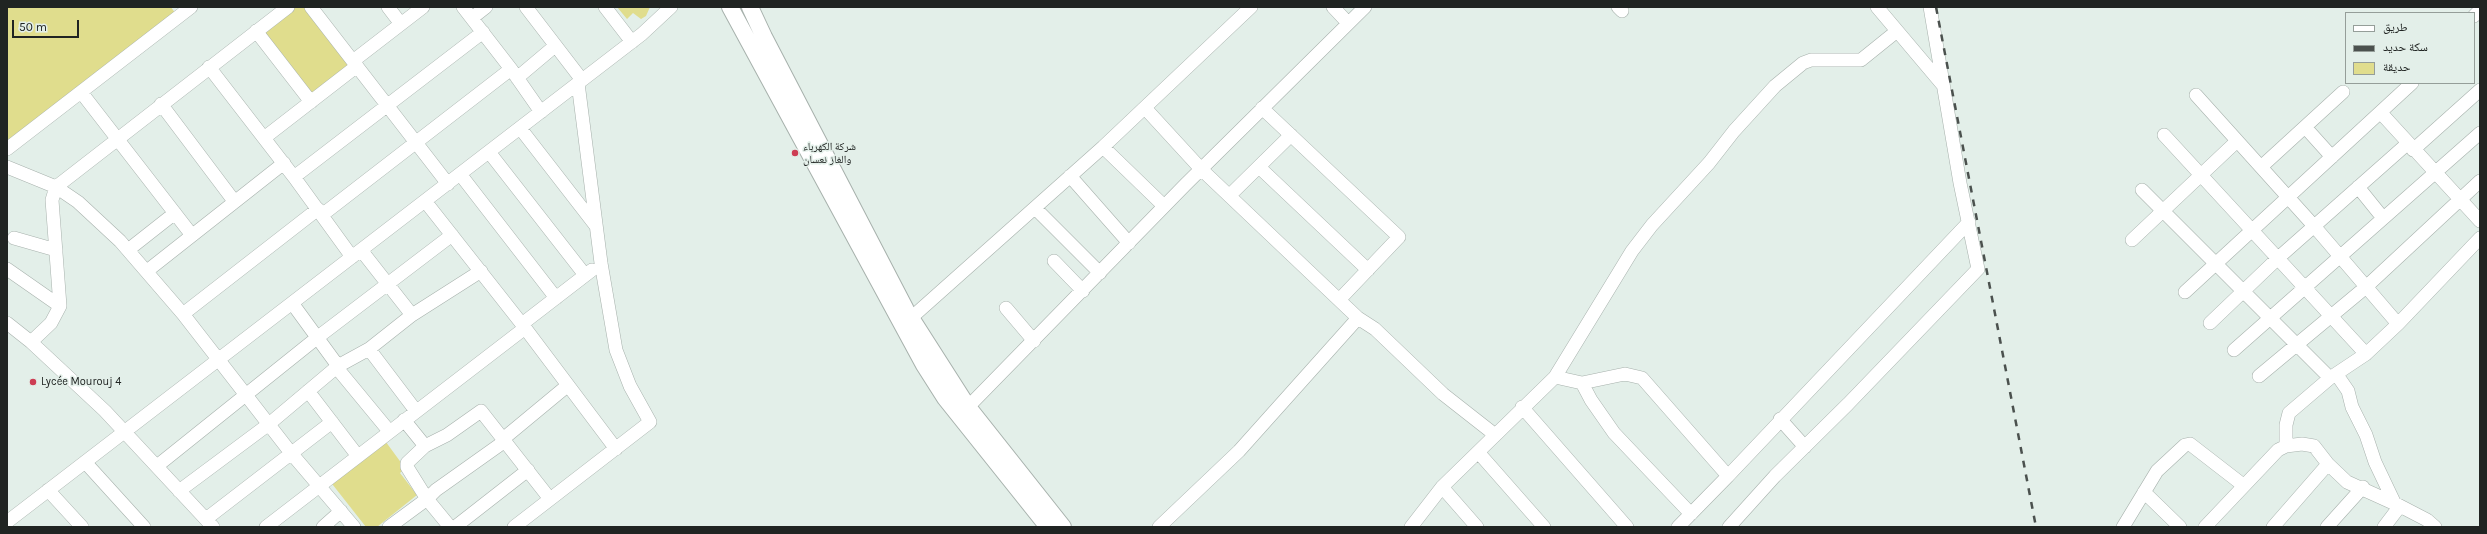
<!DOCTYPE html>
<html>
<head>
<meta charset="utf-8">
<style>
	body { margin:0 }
	#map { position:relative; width:2487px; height:534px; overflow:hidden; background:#e3efe9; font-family:Karla,"Noto Naskh Arabic",sans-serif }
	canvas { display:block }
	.frame { position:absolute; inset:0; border:8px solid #202422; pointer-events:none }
	.legend { position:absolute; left:2345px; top:12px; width:130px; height:72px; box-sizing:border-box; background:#e3efe9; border:1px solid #959e99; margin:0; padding:5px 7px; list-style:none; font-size:12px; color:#202422 }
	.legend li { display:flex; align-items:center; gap:8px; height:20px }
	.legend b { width:20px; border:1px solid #959e99 }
	.scale { position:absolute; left:12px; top:20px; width:67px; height:18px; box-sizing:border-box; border:2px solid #202422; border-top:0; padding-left:5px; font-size:12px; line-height:14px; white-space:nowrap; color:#202422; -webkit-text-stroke:3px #e3efe9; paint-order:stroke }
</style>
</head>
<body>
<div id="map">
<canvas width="2487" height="534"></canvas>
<div class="frame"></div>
<ul class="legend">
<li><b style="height:5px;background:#fff"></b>طريق</li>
<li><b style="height:5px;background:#4b514e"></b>سكة حديد</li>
<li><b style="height:11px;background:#e0dd8d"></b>حديقة</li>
</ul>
<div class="scale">50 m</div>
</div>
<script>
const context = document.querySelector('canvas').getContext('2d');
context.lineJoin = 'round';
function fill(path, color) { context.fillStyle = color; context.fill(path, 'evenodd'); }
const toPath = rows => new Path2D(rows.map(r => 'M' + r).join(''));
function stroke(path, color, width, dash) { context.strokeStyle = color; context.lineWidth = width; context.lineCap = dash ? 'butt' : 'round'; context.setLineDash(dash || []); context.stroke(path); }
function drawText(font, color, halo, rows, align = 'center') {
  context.font = font + ' Karla,"Noto Naskh Arabic",sans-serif'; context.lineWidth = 3; context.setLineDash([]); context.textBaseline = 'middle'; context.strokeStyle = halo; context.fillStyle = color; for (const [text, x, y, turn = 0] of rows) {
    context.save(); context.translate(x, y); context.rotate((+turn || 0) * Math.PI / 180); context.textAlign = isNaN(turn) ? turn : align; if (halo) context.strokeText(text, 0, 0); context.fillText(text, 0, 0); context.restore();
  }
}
fill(toPath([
	[7,7,171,7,175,13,7,142],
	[296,7,305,7,351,67,312,97,262,33],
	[617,7,650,7,646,16,641,19,633,13,627,19],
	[383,438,405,468,400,473,417,495,377,527,366,527,329,480]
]), '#e0dd8d');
const minor = toPath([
	[311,7,448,184],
	[388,7,401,24],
	[463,7,511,69,541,112],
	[526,7,582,80],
	[605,7,632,42],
	[1333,7,1348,23],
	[1618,7,1622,11],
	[1877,7,1942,84],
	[2474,16,2480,10],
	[472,18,486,7],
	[256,31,311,102],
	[353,61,423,7],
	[209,67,294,177,352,257],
	[517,78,555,46],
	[81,92,191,234],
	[2196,95,2314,226,2398,324],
	[161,104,234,201],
	[1145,108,1201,169,1358,318,1375,329,1443,394,1494,434],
	[1262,108,1399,237,1339,300],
	[2381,113,2480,221],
	[2305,127,2332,157],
	[520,128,596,226],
	[2164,135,2366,354],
	[264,138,357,66],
	[1103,147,1164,206],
	[7,149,191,7],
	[2413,150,2480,90],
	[489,152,585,275],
	[7,167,56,187,78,202,120,241,183,314,291,453,354,527],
	[1259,167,1368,270],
	[2261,167,2343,92],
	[460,174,556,298],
	[1070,176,1129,243],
	[294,177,483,32],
	[2358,187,2383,218],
	[2142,190,2330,378],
	[1230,195,1291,135],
	[425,201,525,328,616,449],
	[1035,208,1100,273],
	[322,215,511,69],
	[14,238,56,250],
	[2132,240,2237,141],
	[128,250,175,213],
	[361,250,412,315],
	[1054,261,1083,291],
	[7,269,60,306],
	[147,271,284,163],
	[2185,292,2412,83],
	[292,303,338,366,369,349,416,411],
	[1006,308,1034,341],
	[183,314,318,209],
	[911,318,1103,147,1251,7],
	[7,323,31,342,105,411,213,527],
	[2210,323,2277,259,2407,144],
	[522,324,592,270],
	[31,342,51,323,60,306,52,200,56,187,288,7],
	[369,349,412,315,481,271],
	[2234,350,2480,133],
	[337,368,389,431],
	[2337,375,2348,391,2352,407,2366,435,2375,462,2394,502],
	[2259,376,2366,287,2480,181],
	[1555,377,1582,383,1625,374,1642,378,1728,476,1969,222],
	[1582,383,1591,400,1614,433,1691,514],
	[308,391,357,455],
	[968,407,1185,185,1365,7],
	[1522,407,1627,527],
	[1780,419,1805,447],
	[404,420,425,446,447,435,481,411,550,499],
	[503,439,567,386],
	[425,446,407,463,407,467,427,499,436,490,505,441],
	[2286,446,2286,425,2289,413,2330,378,2366,354,2398,324,2480,238],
	[1478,452,1544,527],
	[85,462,144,527],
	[157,466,318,337,452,235],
	[1442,487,1477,527],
	[48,490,82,527],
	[179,491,269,424,338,366],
	[2144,492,2180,527],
	[206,519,332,422],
	[7,522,642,34,671,7],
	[266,527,525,328],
	[323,527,341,511],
	[389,527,427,499,450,527],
	[455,527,528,470],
	[514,527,650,422,630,386,616,350,601,263,578,83],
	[1159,527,1239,451,1358,318],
	[1411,527,1442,487,1555,377,1632,251,1652,225,1709,163,1734,131,1775,86,1803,63,1811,60,1861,60,1897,31],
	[1678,527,1728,476],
	[1729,527,1775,476,1848,404,1978,269,1960,183,1930,7],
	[2123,527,2157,471,2185,445,2190,444,2243,485],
	[2205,527,2278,450,2286,446,2302,444,2314,446,2328,464,2347,482,2400,506,2427,520,2435,527],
	[2273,527,2328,464],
	[2327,527,2363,487],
	[2384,527,2400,506]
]);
const major = toPath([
	[730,7,924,365,945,398,1048,527],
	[750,7,764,37,906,310,968,407,1063,527]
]);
stroke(minor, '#a7b1ac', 14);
stroke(major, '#a7b1ac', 18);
stroke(minor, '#fff', 13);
stroke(major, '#fff', 16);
stroke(toPath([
	[1936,7,2036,527]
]), '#4b514e', 2.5, [7, 7]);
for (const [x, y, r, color] of [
	[795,153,4,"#cd3d53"],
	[33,382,4,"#cd3d53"]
]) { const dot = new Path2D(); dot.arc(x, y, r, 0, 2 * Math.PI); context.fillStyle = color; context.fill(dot); stroke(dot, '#e3efe9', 1.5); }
drawText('11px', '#202422', '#e3efe9', [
	["شركة الكهرباء",803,147],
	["والغاز نعسان",803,160],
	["Lycée Mourouj 4",41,382]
], 'left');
</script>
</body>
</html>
